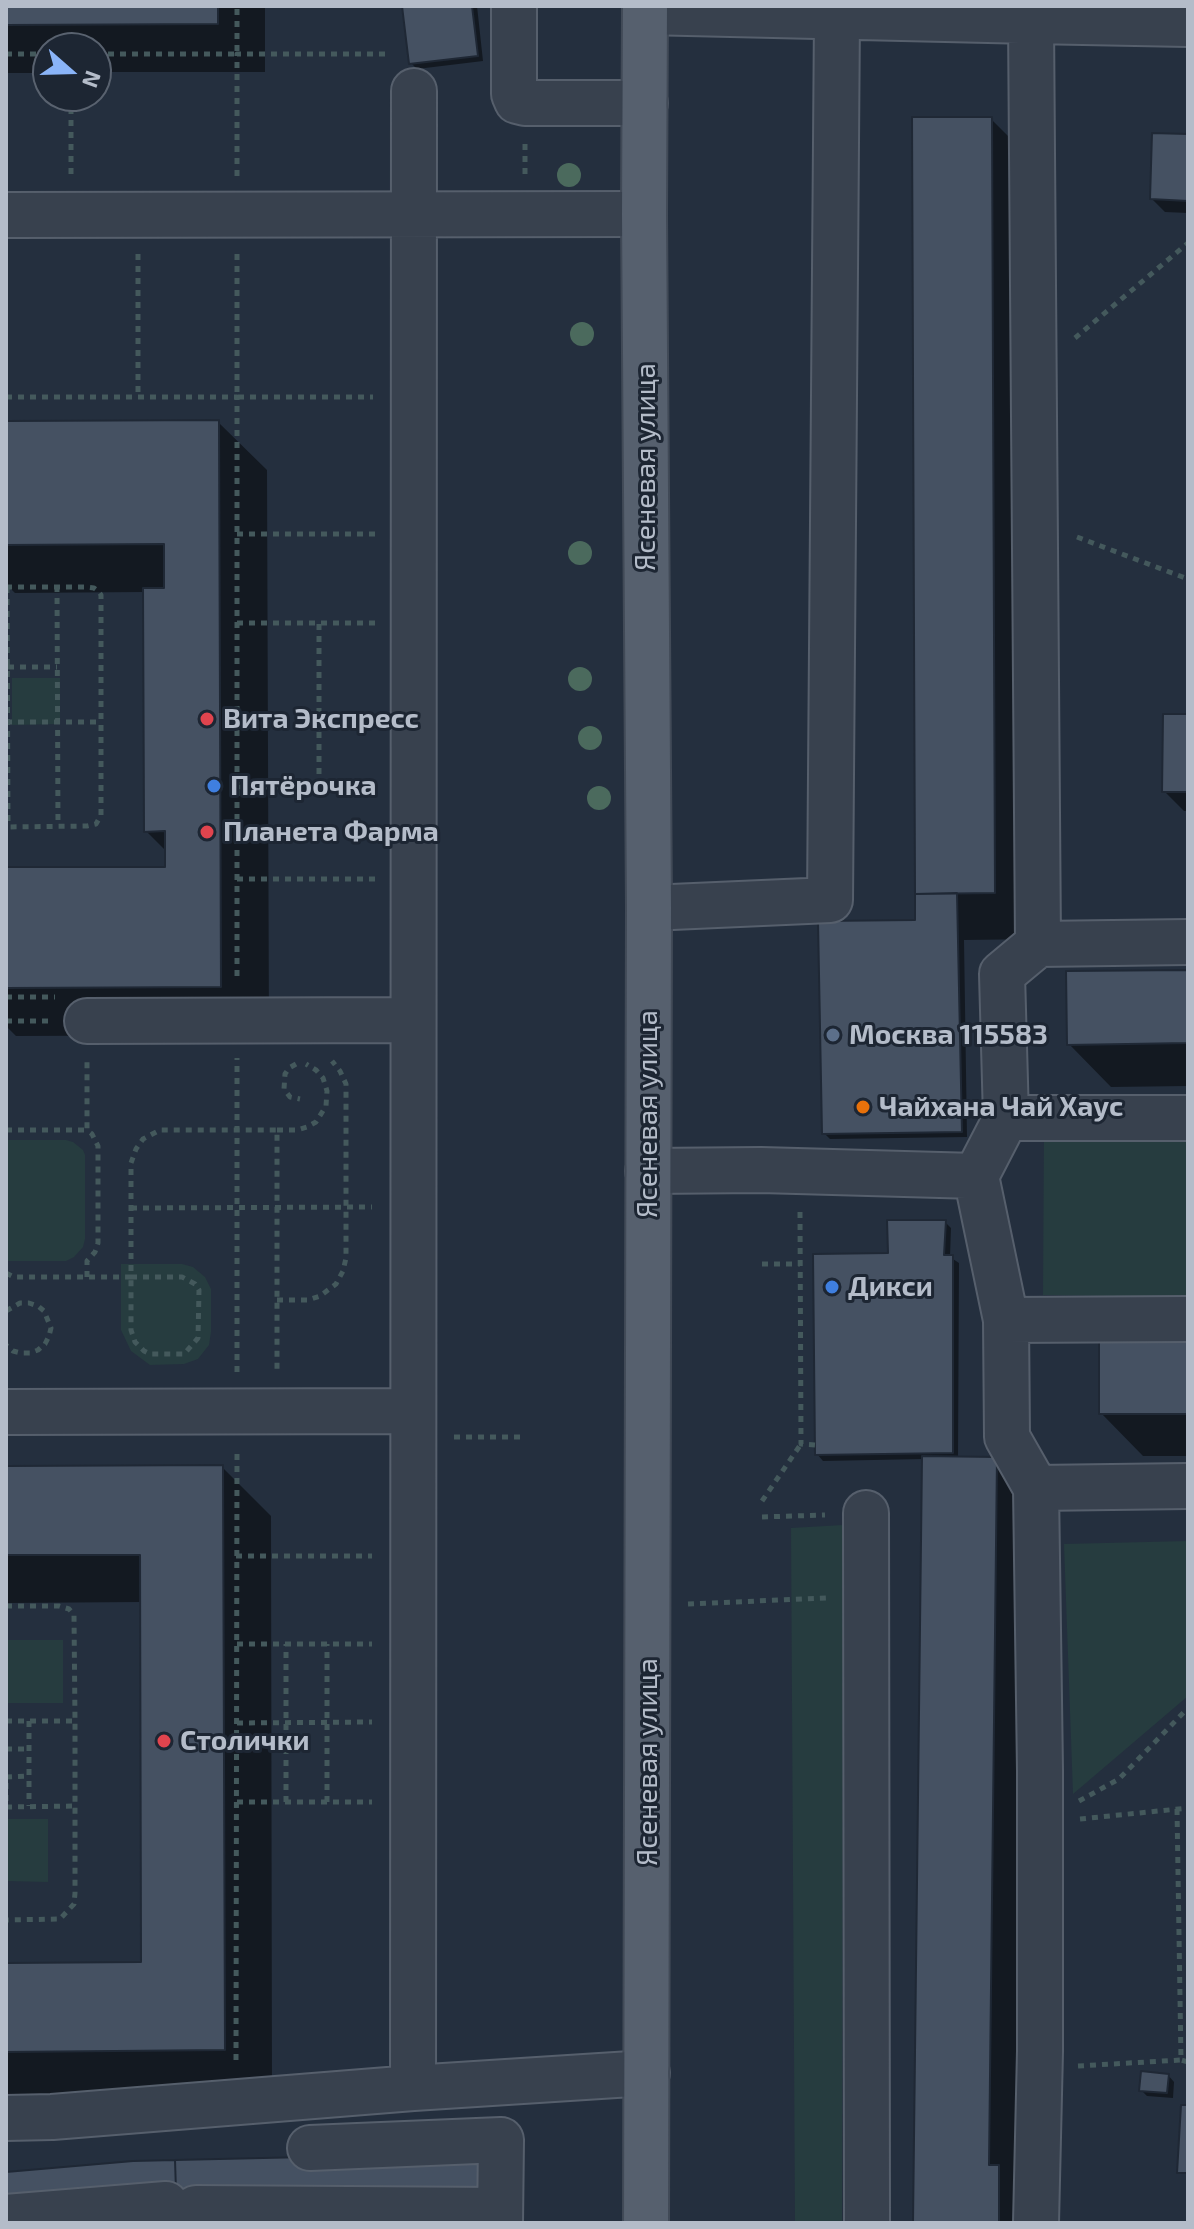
<!DOCTYPE html>
<html>
<head>
<meta charset="utf-8">
<style>
	body { margin:0 }
	#map { position:relative; width:1194px; height:2229px; overflow:hidden; background:#242f3e; font-family:"Exo 2",sans-serif }
	canvas { display:block }
	.frame { position:absolute; inset:0; border:8px solid #b4bcc9; pointer-events:none }
	.north { position:absolute; left:32px; top:32px; width:80px; height:80px; box-sizing:border-box; background:#1d2633; border:2px solid #59626f; border-radius:50%; rotate:110deg; font-size:22px; font-weight:700; line-height:32px; text-align:center; color:#b4bcc9 }
	.north::after { content:''; display:block; margin:auto; width:28px; height:36px; background:#8ab4f8; clip-path:polygon(50% 0,100% 100%,50% 72%,0 100%) }
</style>
</head>
<body>
<div id="map">
<canvas width="1194" height="2229"></canvas>
<div class="frame"></div>
<div class="north">N</div>
</div>
<script>
const context = document.querySelector('canvas').getContext('2d');
context.lineJoin = 'round';
function fill(path, color) { context.fillStyle = color; context.fill(path, 'evenodd'); }
const toPath = rows => new Path2D(rows.map(r => 'M' + r).join(''));
function stroke(path, color, width, dash) { context.strokeStyle = color; context.lineWidth = width; context.lineCap = dash ? 'butt' : 'round'; context.setLineDash(dash || []); context.stroke(path); }
function drawText(font, color, halo, rows, align = 'center') {
  context.font = font + ' "Exo 2",sans-serif'; context.lineWidth = 6; context.setLineDash([]); context.textBaseline = 'middle'; context.strokeStyle = halo; context.fillStyle = color; for (const [text, x, y, turn = 0] of rows) {
    context.save(); context.translate(x, y); context.rotate((+turn || 0) * Math.PI / 180); context.textAlign = isNaN(turn) ? turn : align; if (halo) context.strokeText(text, 0, 0); context.fillText(text, 0, 0); context.restore();
  }
}
fill(toPath([
	[12,678,60,678,60,724,12,725],
	[1044,1130,1188,1132,1188,1297,1043,1295],
	[6,1140,66,1140,73,1142,83,1150,85,1155,85,1239,83,1247,74,1257,66,1261,6,1261],
	[121,1264,182,1264,193,1267,205,1277,211,1289,211,1332,209,1345,198,1359,184,1364,150,1365,131,1351,121,1330],
	[843,1525,842,2223,795,2223,791,1528],
	[1188,1541,1188,1696,1073,1794,1064,1544],
	[6,1640,63,1640,63,1703,6,1703],
	[6,1819,48,1819,48,1882,6,1881]
]), '#263c3f');
fill(toPath([
	[6,6,265,6,265,72,96,72,96,48,48,48,48,73,6,73],
	[404,6,477,6,483,61,417,69,411,63],
	[991,119,1038,166,1041,939,964,940,967,1137,830,1139,824,1133,917,922],
	[1188,136,1188,213,1165,212,1152,199],
	[218,422,267,470,269,1035,16,1036,6,1026,6,869,167,869,167,852,146,831,145,592,15,593,6,584,6,423],
	[1188,716,1188,811,1184,811,1164,791],
	[1188,972,1188,1086,1111,1087,1069,1044],
	[945,1222,951,1228,950,1257,959,1263,958,1459,996,1459,1043,1505,1045,2223,915,2223,924,1459,823,1461,817,1454,890,1255],
	[1188,1336,1188,1456,1143,1456,1101,1413],
	[222,1467,271,1516,272,2098,6,2099,6,1965,143,1964,142,1602,6,1603,6,1468],
	[1168,2075,1174,2082,1173,2098,1147,2096,1141,2090]
]), '#0007');
const building = toPath([
	[6,6,218,6,218,24,6,25,6,6],
	[402,6,472,6,478,56,409,64,402,6],
	[912,117,992,117,995,893,915,894,912,117],
	[1152,133,1188,134,1188,201,1150,199,1152,133],
	[219,420,221,987,6,988,6,867,165,867,165,831,144,832,143,588,164,588,164,544,6,545,6,421,219,420],
	[1163,714,1188,714,1188,792,1162,792,1163,714],
	[957,893,962,1132,822,1134,818,921,915,920,915,894,957,893],
	[1188,970,1188,1043,1067,1045,1066,971,1188,970],
	[887,1220,946,1220,944,1255,953,1255,953,1453,815,1455,813,1254,888,1253,887,1220],
	[1099,1334,1188,1334,1188,1414,1099,1414,1099,1334],
	[922,1456,997,1457,989,2165,999,2165,999,2223,913,2223,922,1456],
	[223,1465,225,2050,6,2052,6,1963,141,1962,140,1555,6,1555,6,1466,223,1465],
	[1141,2071,1169,2074,1167,2093,1139,2091,1141,2071],
	[1181,2105,1188,2105,1188,2173,1177,2173,1181,2105],
	[483,2153,482,2192,176,2191,175,2160,483,2153],
	[175,2160,176,2191,6,2202,6,2172,133,2161,175,2160]
]);
fill(building, '#455162');
stroke(building, '#1f2835', 2);
const minor = toPath([
	[514,6,514,94,517,101,525,103,645,103],
	[645,12,1031,21,1038,944,1002,974,1006,1118,976,1176,1006,1320,1007,1437,1036,1488,1040,1771,1040,2051,1036,2223],
	[1031,21,1188,24],
	[6,215,644,214],
	[649,908,830,900,837,16],
	[1038,944,1188,942],
	[87,1021,413,1020],
	[1006,1118,1188,1118],
	[648,1171,761,1170,976,1176],
	[1006,1320,1188,1319],
	[6,1412,413,1411],
	[1036,1488,1188,1486],
	[866,1513,867,2223],
	[413,2088,414,91],
	[6,2118,52,2117,413,2088,647,2073],
	[310,2148,501,2140,500,2223],
	[196,2208,500,2210],
	[6,2217,166,2204]
]);
const major = toPath([
	[645,6,644,214,649,908,646,2223]
]);
stroke(minor, '#565f6c', 48);
stroke(major, '#414a57', 48);
stroke(toPath([
	[6,54,48,54],
	[96,54,237,54,237,6],
	[71,96,71,174],
	[525,174,525,144],
	[237,176,237,54,389,54],
	[138,254,138,397],
	[237,254,237,397,373,397],
	[1075,338,1188,243],
	[6,397,237,397,237,981],
	[237,534,376,534],
	[1077,537,1188,579],
	[57,586,58,826],
	[6,587,86,587,94,588,98,591,101,595,101,815,96,824,87,826,6,827],
	[7,587,8,827],
	[237,623,376,623],
	[8,667,57,667],
	[6,722,101,722],
	[319,786,319,623],
	[237,787,376,787],
	[237,879,376,879],
	[6,997,55,997],
	[6,1021,50,1021],
	[296,1064,289,1068,285,1074,284,1089,290,1097,300,1099],
	[6,1130,87,1130],
	[277,1130,297,1130,307,1127,316,1122,326,1106,327,1091,323,1078,316,1070,306,1064],
	[131,1208,372,1207],
	[800,1212,801,1444,815,1445],
	[762,1264,800,1264],
	[6,1273,14,1277,131,1277,131,1163,136,1149,143,1139,160,1130,277,1130,277,1370],
	[87,1277,87,1261,95,1252,98,1243,98,1146,92,1134,87,1130,87,1062],
	[131,1277,182,1277,195,1284,199,1290,198,1338,184,1354,150,1354,144,1351,135,1342,131,1330,131,1277],
	[277,1300,308,1300,320,1296,336,1284,343,1271,346,1258,346,1084,340,1071,332,1061],
	[6,1311,20,1303,29,1303,38,1306,44,1311,51,1328,49,1336,45,1344,38,1350,30,1353,21,1353,13,1351,6,1345],
	[237,1372,237,1058],
	[454,1437,525,1437],
	[762,1501,801,1444],
	[762,1517,825,1515],
	[236,1556,372,1556],
	[688,1604,826,1598],
	[6,1606,59,1606,69,1609,74,1615,75,1721,75,1893,74,1904,60,1919,6,1920],
	[237,1644,372,1644],
	[6,1721,75,1721],
	[29,1721,29,1806],
	[237,1723,372,1722],
	[6,1749,29,1749],
	[6,1777,29,1776],
	[6,1783,6,1807],
	[1079,1801,1119,1779,1188,1708],
	[237,1802,372,1802],
	[286,1802,286,1644],
	[327,1802,327,1644],
	[6,1807,75,1806],
	[1177,1809,1181,2060,1188,2062],
	[1080,1819,1188,1808],
	[236,2060,237,1450],
	[1078,2066,1181,2060]
]), '#44595c', 5, [6, 6]);
stroke(minor, '#38414e', 44);
stroke(major, '#56606e', 44);
context.fillStyle = '#4b6a5d';
for (const [x, y] of [
	[569,175],
	[582,334],
	[580,553],
	[580,679],
	[590,738],
	[599,798]
]) { context.beginPath(); context.arc(x, y, 12, 0, 2 * Math.PI); context.fill(); }
for (const [x, y, r, color] of [
	[207,719,8,"#e0444e"],
	[214,786,8,"#3f7fe0"],
	[207,832,8,"#e0444e"],
	[833,1035,8,"#5c6f8a"],
	[863,1107,8,"#e8710a"],
	[832,1287,8,"#3f7fe0"],
	[164,1741,8,"#e0444e"]
]) { const dot = new Path2D(); dot.arc(x, y, r, 0, 2 * Math.PI); context.fillStyle = color; context.fill(dot); stroke(dot, '#1d2633', 3); }
drawText('28px', '#b4bcc9', '#1d2633', [
	["Ясеневая улица",646,467,-90],
	["Ясеневая улица",648,1114,-90],
	["Ясеневая улица",648,1762,-90]
]);
drawText('bold 28px', '#b4bcc9', '#1d2633', [
	["Вита Экспресс",223,719],
	["Пятёрочка",230,786],
	["Планета Фарма",223,832],
	["Москва 115583",849,1035],
	["Чайхана Чай Хаус",879,1107],
	["Дикси",848,1287],
	["Столички",180,1741]
], 'left');
</script>
</body>
</html>
